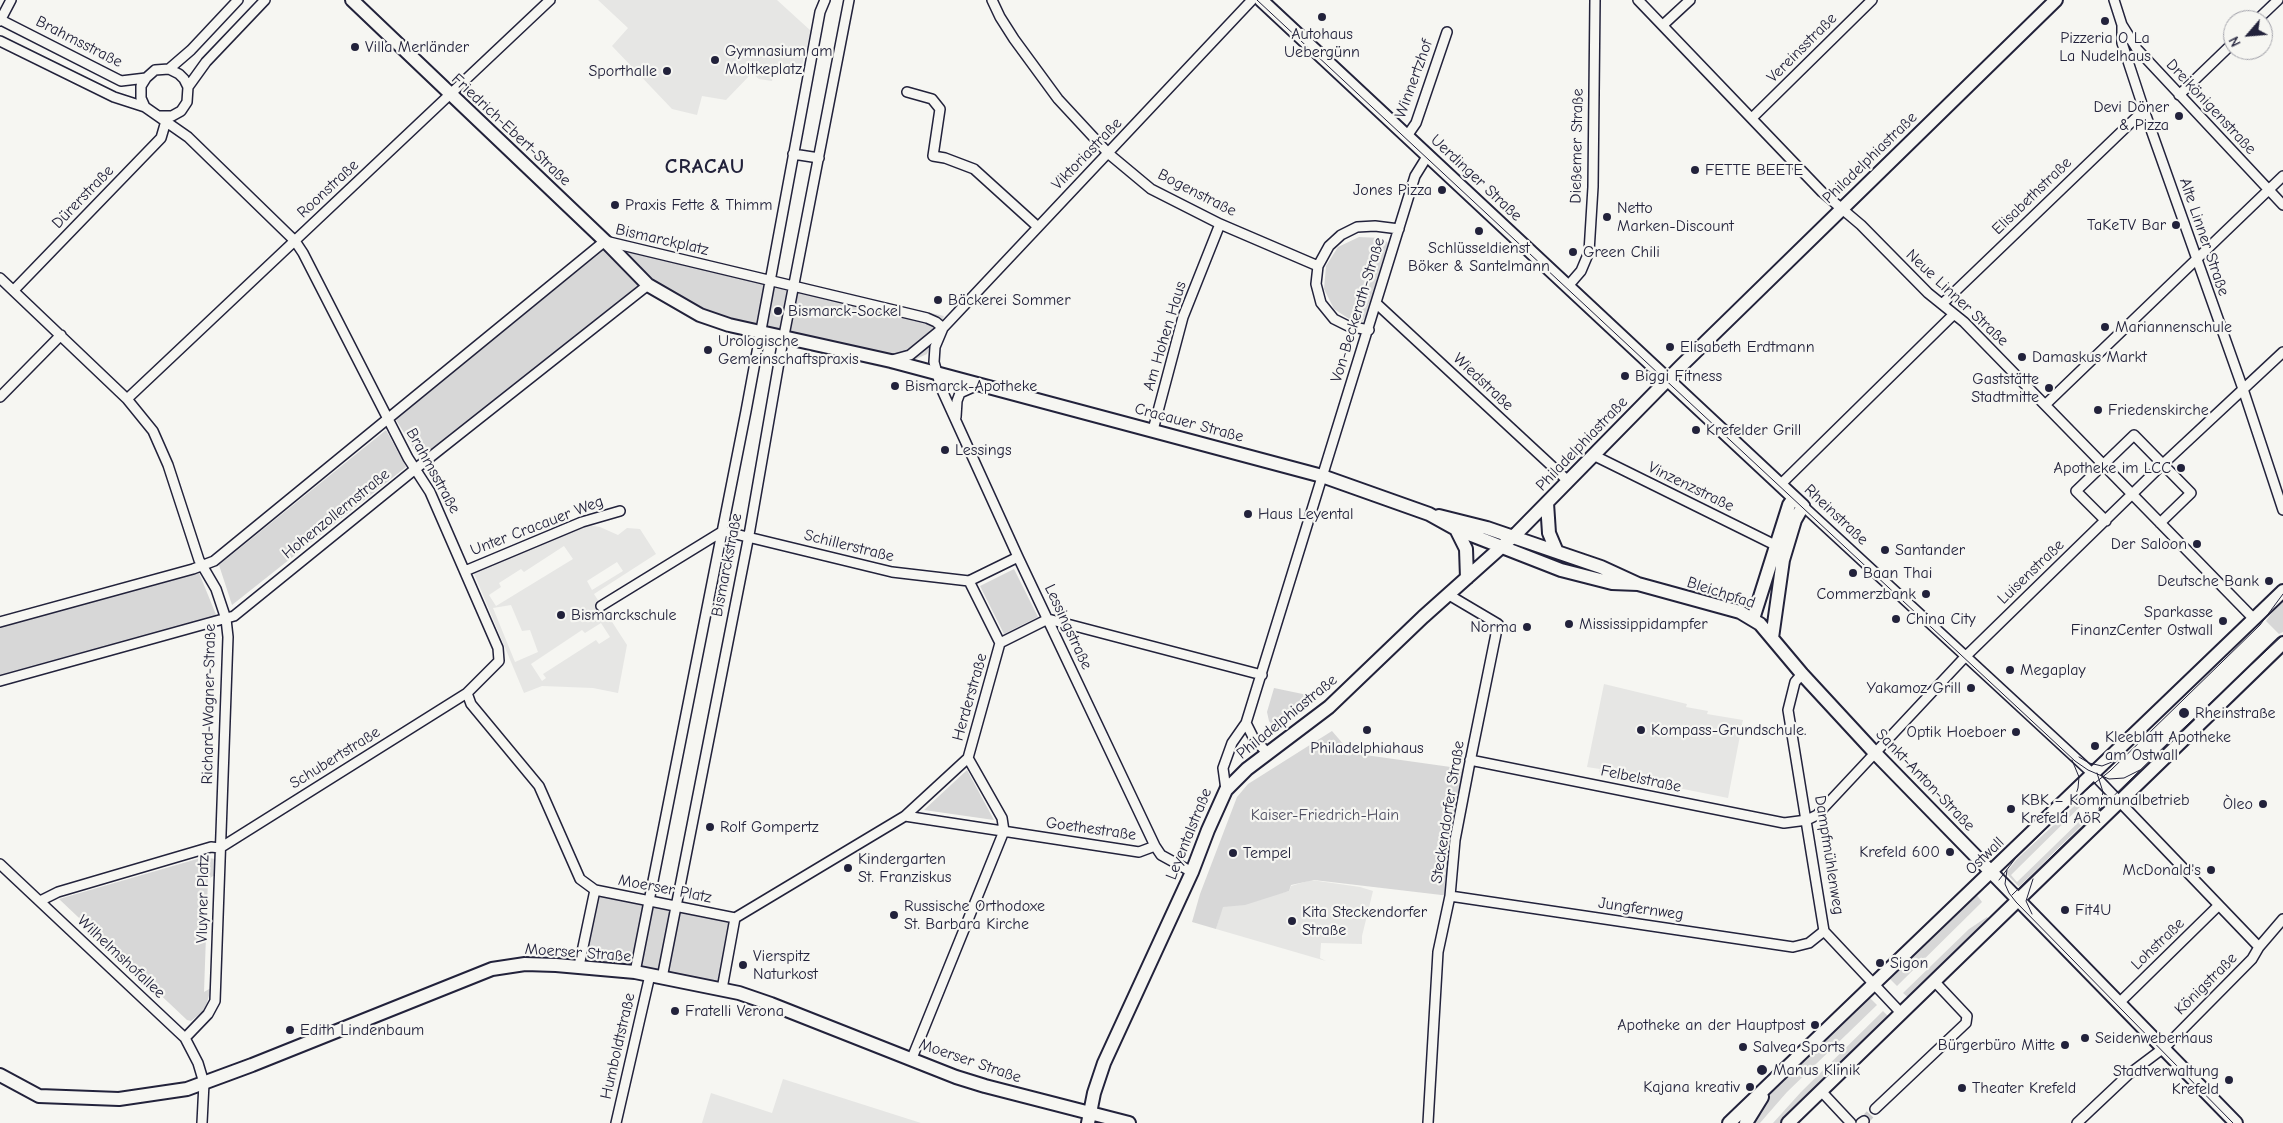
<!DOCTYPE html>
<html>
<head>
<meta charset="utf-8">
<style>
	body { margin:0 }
	#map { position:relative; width:2283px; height:1123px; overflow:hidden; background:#f6f6f2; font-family:"Comic Neue",sans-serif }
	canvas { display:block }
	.north { position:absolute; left:2223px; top:10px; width:50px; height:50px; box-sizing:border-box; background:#f6f6f2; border:1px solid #a1a1a9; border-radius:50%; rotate:243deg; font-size:14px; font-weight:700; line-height:20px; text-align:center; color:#22223b }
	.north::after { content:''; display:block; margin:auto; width:18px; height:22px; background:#22223b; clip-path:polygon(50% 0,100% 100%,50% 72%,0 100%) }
</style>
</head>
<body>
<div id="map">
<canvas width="2283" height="1123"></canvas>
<div class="north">N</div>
</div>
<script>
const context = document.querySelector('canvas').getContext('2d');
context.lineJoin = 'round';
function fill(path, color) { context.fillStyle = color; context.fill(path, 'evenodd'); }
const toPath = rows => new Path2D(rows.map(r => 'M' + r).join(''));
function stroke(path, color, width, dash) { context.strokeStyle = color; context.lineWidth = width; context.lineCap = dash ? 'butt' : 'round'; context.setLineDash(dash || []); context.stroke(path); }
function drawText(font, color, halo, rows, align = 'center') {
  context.font = font + ' "Comic Neue",sans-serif'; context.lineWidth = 4.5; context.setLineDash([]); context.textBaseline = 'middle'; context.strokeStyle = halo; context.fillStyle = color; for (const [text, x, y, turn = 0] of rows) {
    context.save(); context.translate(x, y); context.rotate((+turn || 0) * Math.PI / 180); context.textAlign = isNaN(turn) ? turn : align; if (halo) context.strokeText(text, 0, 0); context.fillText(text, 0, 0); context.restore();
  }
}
fill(toPath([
	[598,0,777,0,811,31,799,76,774,71,772,81,759,79,752,73,726,100,702,96,697,115,672,109,612,46,628,28],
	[588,525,600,527,618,535,627,528,640,529,656,554,594,594,627,645,618,693,593,688,542,686,524,693,473,571],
	[564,546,573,559,496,606,489,595,501,587,499,583,521,569,524,572],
	[617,562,623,571,592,590,587,581],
	[511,605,522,631,530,630,538,652,515,662,493,608],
	[601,623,610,637,599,644,596,640,543,674,546,678,542,681,531,664,582,630,585,633],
	[1604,684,1687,704,1686,707,1708,711,1707,714,1743,720,1728,798,1599,772,1600,769,1587,767],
	[1311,880,1360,887,1373,891,1362,936,1362,944,1321,943,1320,958,1326,961,1216,929,1222,907,1289,891,1291,886],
	[783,1079,921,1123,702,1123,711,1093,772,1113]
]), '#e6e6e4');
fill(toPath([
	[611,237,761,275,944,316,927,354,892,370,697,323,644,291,426,469,395,418,599,254],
	[1359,237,1382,238,1388,243,1366,317,1362,322,1354,322,1334,309,1324,289,1326,266,1338,247],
	[386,430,406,467,232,605,219,565],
	[1014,569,1038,617,1004,634,980,586],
	[199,573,217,617,0,676,0,627],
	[2283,598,2283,632,2279,634,2266,621],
	[1274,688,1317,697,1283,725,1274,728,1269,721,1267,712],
	[1332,731,1351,753,1472,770,1450,896,1314,880,1291,885,1289,891,1245,905,1223,907,1216,929,1192,922,1200,894,1237,797,1248,784],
	[967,770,994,820,924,810],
	[2085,796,2088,799,2011,875,2017,882,2087,814,2097,810,2019,887,2006,873,2017,859],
	[204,857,215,859,215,875,208,879,204,992,211,988,205,1010,191,1021,187,1020,59,899],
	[1976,894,1982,902,1897,986,1889,978],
	[598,895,729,920,719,984,584,963],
	[1987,917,1990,921,1910,999,1903,993,1969,929],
	[1869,997,1877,1005,1787,1092,1760,1123,1750,1123,1775,1087],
	[1883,1011,1890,1018,1782,1123,1773,1123,1801,1092]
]), '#d7d7d7');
stroke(toPath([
	[1864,1121,1875,1109]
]), '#cccccd', 9, [9, 4.5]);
const street = toPath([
	[992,0,1000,17,1014,39,1058,99,1109,154,1151,189,1220,224,1318,266],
	[1638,0,1822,192,1861,225,1928,293,1964,322,2254,619],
	[2114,0,2122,25,2122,43,2144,110,2243,389,2283,510],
	[1,20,121,81,146,78],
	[2257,20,2278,0],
	[0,21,11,0],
	[1663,25,1690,0],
	[2122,25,2137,49,2283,205],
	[0,41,114,97,145,107],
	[169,69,191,50,238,0],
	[188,87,206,62,265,0],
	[907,92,932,99,940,109,933,156,945,158,974,169,1038,227],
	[2179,95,2233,43],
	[158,116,172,116,181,111,187,102,188,87,184,79,179,74,169,69,155,70,146,78,141,86,141,98,145,107,188,137,295,241,303,253,408,458,430,492,498,648,499,661,467,693,471,704,539,786,580,879,595,890,735,918],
	[1752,118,1872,0],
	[1407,136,1416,123,1447,32],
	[793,154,819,158],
	[0,278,127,399,153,431,168,465,199,560,216,589,226,619,228,637,215,1001,208,1014,185,1038],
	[1568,286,1581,271,1589,252,1593,187,1595,0],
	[14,290,161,138,166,121],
	[1377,304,1568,481],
	[1942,304,2144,110],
	[943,328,935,347,934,362,941,388,1018,557,1155,846,1161,855,1192,872],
	[1369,330,1348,326,1334,319,1321,303,1316,284,1318,266,1329,246,1341,235,1357,227,1375,226,1399,229],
	[892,360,910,355,943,328,1252,0],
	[0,397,61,335],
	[127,399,550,0],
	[2045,405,2283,176],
	[956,417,957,401,960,393,978,385],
	[1153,430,1183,317,1220,224],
	[1593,455,1777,546],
	[1780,485,1954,314],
	[1803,506,2093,774,2259,947],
	[2106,521,2076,491,2134,435,2191,493,2160,523],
	[1018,557,969,581,1000,643,1048,619,1262,675],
	[465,571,582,522,620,511],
	[601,606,723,531,892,572,969,581],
	[0,622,193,569,214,561,605,241,927,318,936,322,943,328],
	[1802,674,1795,682,1788,710,1824,931,1902,1014],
	[0,681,234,616,414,470,648,285],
	[1246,723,1253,737,1268,754],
	[968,758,1000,643],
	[1470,760,1784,823,1807,820,1817,815,1964,658,2163,464,2283,352],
	[1226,790,1223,768,1232,743,1246,723,1415,176,1428,155],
	[905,816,1139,852,1155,846],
	[220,848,467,693],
	[0,864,185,1038,198,1063,204,1083,202,1123],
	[1450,896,1793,947,1809,943,1824,931],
	[40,901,58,892,211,847,220,848],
	[735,918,905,816,968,758],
	[579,966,595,890],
	[635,972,746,411,820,12,825,0],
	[662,978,749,535,781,351,849,0],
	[722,989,735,918],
	[2119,1003,2218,906],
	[912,1058,1004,831,1002,818,968,758],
	[1821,1091,1851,1123],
	[1875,1109,1966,1023,1967,1016,1935,982],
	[616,1123,650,975],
	[1428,1123,1438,952,1450,896,1455,840,1469,767,1498,624,1449,595],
	[1861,1123,1864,1121],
	[2077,1123,2129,1074,2165,1047,2252,959,2259,947,2283,919]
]);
const secondary = toPath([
	[352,0,605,241,648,285,700,315,729,325,891,361,1322,476,1429,514,1456,529,1561,570,1612,583,1638,584],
	[1261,0,1803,506,1795,520,1783,560,1772,638],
	[1547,503,1549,533,1557,552],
	[1439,516,1487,528,1557,552,1601,567,1638,584,1740,612,1760,624,1802,674,1875,753,2236,1123],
	[1456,529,1466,549,1467,578],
	[1753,619,1789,505,1794,498],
	[0,1075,39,1096,119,1099,187,1089,252,1065,492,969,525,964,556,965,635,972,739,993,771,1004,956,1077,985,1086,1129,1123],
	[1088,1123,1094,1093,1104,1063,1192,872,1208,830,1226,790,1247,769,1329,707,1423,617,1517,533,1681,366,2056,0],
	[1729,1123,2283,591],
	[1746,1123,1762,1097],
	[1788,1123,2283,643]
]);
stroke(street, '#22223b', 12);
stroke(secondary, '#22223b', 16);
stroke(street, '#f6f6f2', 9);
stroke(secondary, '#f6f6f2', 12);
stroke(toPath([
	[1257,0,2075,761,2088,770,2109,779,2124,778,2140,770],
	[2079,757,2089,763,2102,766,2122,758],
	[2072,760,2079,777,2078,788,2074,800],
	[2097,773,2103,792,2099,809],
	[2007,870,2005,884,2009,893,2016,902,2233,1123],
	[1999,880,2015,859,2086,790,2110,771,2260,625,2283,594],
	[2012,895,2171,740,2283,635],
	[2032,914,2026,901,2033,879]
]), '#22223b', 1);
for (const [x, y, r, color] of [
	[1322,17,5,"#22223b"],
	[2105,21,5,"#22223b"],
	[355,47,5,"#22223b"],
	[715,60,5,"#22223b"],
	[667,71,5,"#22223b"],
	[2179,116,5,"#22223b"],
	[1695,170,5,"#22223b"],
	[1442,190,5,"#22223b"],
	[615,205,5,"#22223b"],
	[1607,217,5,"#22223b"],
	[2176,225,5,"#22223b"],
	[1479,231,5,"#22223b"],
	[1573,252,5,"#22223b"],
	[938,300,5,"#22223b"],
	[778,311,5,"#22223b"],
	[2105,327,5,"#22223b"],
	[1670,347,5,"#22223b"],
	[708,350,5,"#22223b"],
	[2022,357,5,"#22223b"],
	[1625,376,5,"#22223b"],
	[895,386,5,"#22223b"],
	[2049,388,5,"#22223b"],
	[2098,410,5,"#22223b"],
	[1696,430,5,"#22223b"],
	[945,450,5,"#22223b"],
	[2181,468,5,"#22223b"],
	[1248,514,5,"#22223b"],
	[2197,544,5,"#22223b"],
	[1885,550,5,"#22223b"],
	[1853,573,5,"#22223b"],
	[2269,581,5,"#22223b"],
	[1926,594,5,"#22223b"],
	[561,615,5,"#22223b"],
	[1896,619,5,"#22223b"],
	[2223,621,5,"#22223b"],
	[1569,624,5,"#22223b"],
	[1527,627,5,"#22223b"],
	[2010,670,5,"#22223b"],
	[1971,688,5,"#22223b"],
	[2184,713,6,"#22223b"],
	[1367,730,5,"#22223b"],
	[1641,730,5,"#22223b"],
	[2016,732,5,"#22223b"],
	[2095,746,5,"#22223b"],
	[2263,804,5,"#22223b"],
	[2011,809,5,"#22223b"],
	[710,827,5,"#22223b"],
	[1950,852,5,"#22223b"],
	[1233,853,5,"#22223b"],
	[848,868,5,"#22223b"],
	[2211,870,5,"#22223b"],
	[2065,910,5,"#22223b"],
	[894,915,5,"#22223b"],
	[1292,921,5,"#22223b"],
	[1880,963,5,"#22223b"],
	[743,965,5,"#22223b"],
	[675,1011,5,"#22223b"],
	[1815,1025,5,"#22223b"],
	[290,1030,5,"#22223b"],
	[2085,1038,5,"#22223b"],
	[2065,1045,5,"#22223b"],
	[1743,1047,5,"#22223b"],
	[1762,1070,6,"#22223b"],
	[2229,1080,5,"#22223b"],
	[1750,1087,5,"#22223b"],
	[1962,1088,5,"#22223b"]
]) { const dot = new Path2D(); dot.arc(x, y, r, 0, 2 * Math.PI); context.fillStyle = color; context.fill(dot); stroke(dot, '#f6f6f2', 2); }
drawText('16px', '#22223b', '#f6f6f2', [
	["Autohaus",1322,34,"center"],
	["Uebergünn",1322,52,"center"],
	["Pizzeria O La",2105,38,"center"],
	["La Nudelhaus",2105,56,"center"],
	["Villa Merländer",365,47],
	["Gymnasium am",725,51],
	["Moltkeplatz",725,69],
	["Sporthalle",657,71,"right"],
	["Devi Döner",2169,107,"right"],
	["& Pizza",2169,125,"right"],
	["FETTE BEETE",1705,170],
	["Jones Pizza",1432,190,"right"],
	["Praxis Fette & Thimm",625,205],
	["Netto",1617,208],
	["Marken-Discount",1617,226],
	["TaKeTV Bar",2166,225,"right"],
	["Schlüsseldienst",1479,248,"center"],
	["Böker & Santelmann",1479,266,"center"],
	["Green Chili",1583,252],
	["Bäckerei Sommer",948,300],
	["Bismarck-Sockel",788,311],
	["Mariannenschule",2115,327],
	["Urologische",718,341],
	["Gemeinschaftspraxis",718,359],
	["Elisabeth Erdtmann",1680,347],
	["Damaskus Markt",2032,357],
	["Biggi Fitness",1635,376],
	["Gaststätte",2039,379,"right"],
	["Stadtmitte",2039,397,"right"],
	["Bismarck-Apotheke",905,386],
	["Friedenskirche",2108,410],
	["Krefelder Grill",1706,430],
	["Lessings",955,450],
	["Apotheke im LCC",2171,468,"right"],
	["Haus Leyental",1258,514],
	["Der Saloon",2187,544,"right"],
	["Santander",1895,550],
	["Baan Thai",1863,573],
	["Deutsche Bank",2259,581,"right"],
	["Commerzbank",1916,594,"right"],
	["Sparkasse",2213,612,"right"],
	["FinanzCenter Ostwall",2213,630,"right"],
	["Bismarckschule",571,615],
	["China City",1906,619],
	["Mississippidampfer",1579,624],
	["Norma",1517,627,"right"],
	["Megaplay",2020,670],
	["Yakamoz Grill",1961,688,"right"],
	["Rheinstraße",2195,713],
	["Kompass-Grundschule.",1651,730],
	["Optik Hoeboer",2006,732,"right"],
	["Kleeblatt Apotheke",2105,737],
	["am Ostwall",2105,755],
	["Philadelphiahaus",1367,748,"center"],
	["KBK – Kommunalbetrieb",2021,800],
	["Krefeld AöR",2021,818],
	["Òleo",2253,804,"right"],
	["Rolf Gompertz",720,827],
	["Krefeld 600",1940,852,"right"],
	["Tempel",1243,853],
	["Kindergarten",858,859],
	["St. Franziskus",858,877],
	["McDonald's",2201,870,"right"],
	["Russische Orthodoxe",904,906],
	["St. Barbara Kirche",904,924],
	["Fit4U",2075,910],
	["Kita Steckendorfer",1302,912],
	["Straße",1302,930],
	["Vierspitz",753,956],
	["Naturkost",753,974],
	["Sigon",1890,963],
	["Fratelli Verona",685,1011],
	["Apotheke an der Hauptpost",1805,1025,"right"],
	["Edith Lindenbaum",300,1030],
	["Seidenweberhaus",2095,1038],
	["Bürgerbüro Mitte",2055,1045,"right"],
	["Salvea Sports",1753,1047],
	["Manus Klinik",1773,1070],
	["Stadtverwaltung",2219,1071,"right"],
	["Krefeld",2219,1089,"right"],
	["Kajana kreativ",1740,1087,"right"],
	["Theater Krefeld",1972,1088]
], 'left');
drawText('16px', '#22223b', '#f6f6f2', [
	["Brahmsstraße",79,42,27],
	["Vereinsstraße",1802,48,-45],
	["Winnertzhof",1414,79,-70],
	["Dreikönigenstraße",2211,107,47],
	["Friedrich-Ebert-Straße",511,130,43],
	["Dießemer Straße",1577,146,-89],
	["Viktoriastraße",1087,154,-46],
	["Philadelphiastraße",1870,158,-44],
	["Uerdinger Straße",1476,178,43],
	["Roonstraße",328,189,-43],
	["Bogenstraße",1197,193,27],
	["Elisabethstraße",2032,196,-44],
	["Dürerstraße",83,197,-46],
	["Alte Linner Straße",2204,237,71],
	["Bismarckplatz",662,240,13],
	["Neue Linner Straße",1957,298,43],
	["Von-Beckerath-Straße",1358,310,-73],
	["Am Hohen Haus",1165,336,-73],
	["Wiedstraße",1483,382,43],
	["Cracauer Straße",1189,423,15],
	["Philadelphiastraße",1582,444,-46],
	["Brahmsstraße",433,471,61],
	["Vinzenzstraße",1691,487,26],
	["Hohenzollernstraße",336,514,-39],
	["Rheinstraße",1836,515,43],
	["Unter Cracauer Weg",537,526,-21],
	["Schillerstraße",849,546,14],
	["Bismarckstraße",727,565,-79],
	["Luisenstraße",2031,572,-44],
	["Bleichpfad",1721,593,18],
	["Lessingstraße",1068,627,65],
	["Herderstraße",970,697,-74],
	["Richard-Wagner-Straße",209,704,-89],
	["Philadelphiastraße",1287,717,-39],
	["Schubertstraße",335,758,-32],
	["Felbelstraße",1641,779,12],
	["Sankt-Anton-Straße",1925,780,46],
	["Steckendorfer Straße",1448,812,-81],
	["Goethestraße",1091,829,8],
	["Leyentalstraße",1189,834,-68],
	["Dampfmühlenweg",1829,855,81],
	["Ostwall",1985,856,-44],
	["Moerser Platz",665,889,11],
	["Vluyner Platz",203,899,-89],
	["Jungfernweg",1641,909,8],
	["Lohstraße",2158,944,-44],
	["Moerser Straße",578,953,4],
	["Wilhelmshofallee",121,957,43],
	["Königstraße",2206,984,-45],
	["Humboldtstraße",618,1046,-77],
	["Moerser Straße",970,1061,19]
]);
drawText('16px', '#4f4f62', '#f6f6f2', [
	["Kaiser-Friedrich-Hain",1325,815]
]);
context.letterSpacing = '1px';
drawText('bold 21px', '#22223b', '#f6f6f2', [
	["CRACAU",705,167]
]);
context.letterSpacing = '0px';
</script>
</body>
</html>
